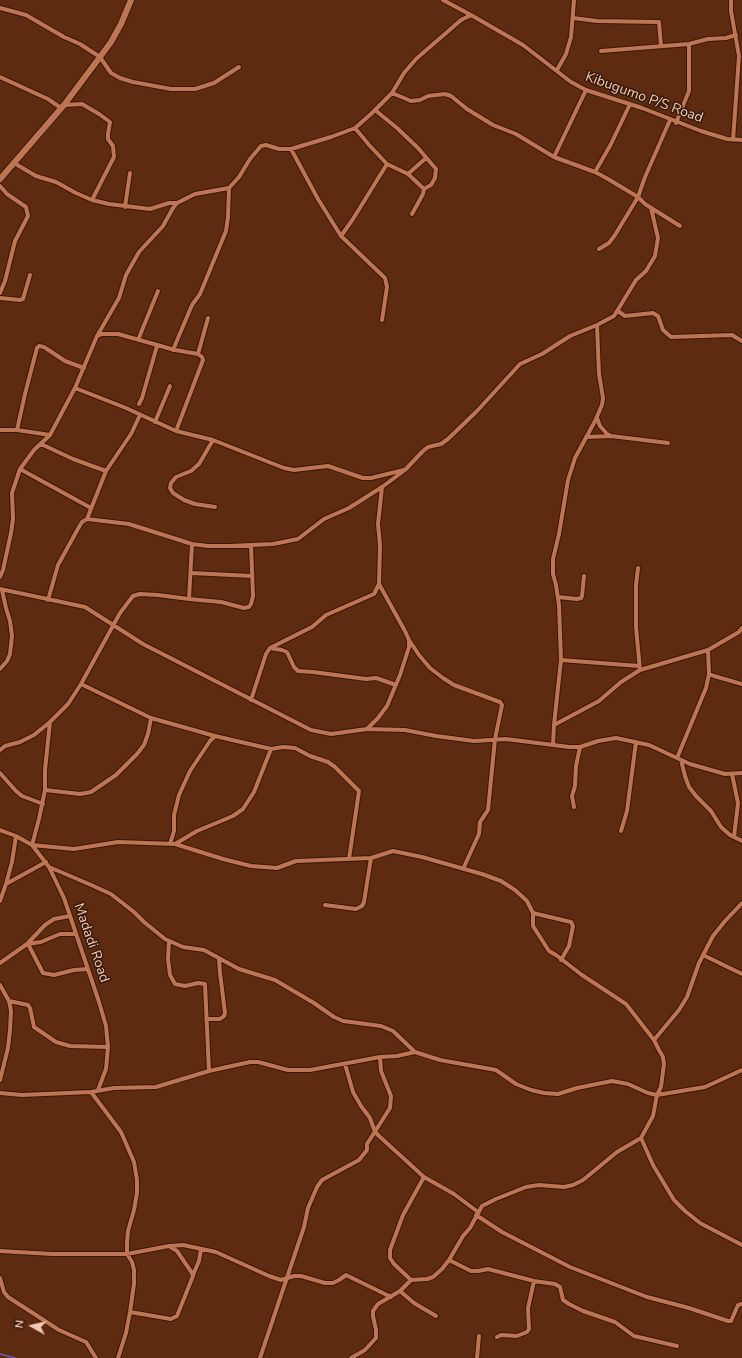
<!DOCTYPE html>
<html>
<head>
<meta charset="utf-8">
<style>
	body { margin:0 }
	#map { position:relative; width:742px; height:1358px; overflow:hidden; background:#5e2b11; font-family:"Nunito Sans",sans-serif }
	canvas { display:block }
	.north { position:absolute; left:12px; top:1306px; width:40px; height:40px; -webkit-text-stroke:3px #371a0b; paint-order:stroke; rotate:278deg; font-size:11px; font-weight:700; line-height:16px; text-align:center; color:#f2cab8 }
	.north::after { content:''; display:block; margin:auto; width:14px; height:18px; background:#f2cab8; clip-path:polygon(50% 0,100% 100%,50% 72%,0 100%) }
</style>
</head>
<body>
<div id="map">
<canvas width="742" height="1358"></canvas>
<div class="north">N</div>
</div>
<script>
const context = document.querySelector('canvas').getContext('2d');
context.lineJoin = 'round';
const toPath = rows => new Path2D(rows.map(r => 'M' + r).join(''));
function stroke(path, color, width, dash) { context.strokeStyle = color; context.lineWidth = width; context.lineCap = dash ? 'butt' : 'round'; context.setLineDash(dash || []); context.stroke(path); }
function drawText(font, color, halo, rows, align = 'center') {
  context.font = font + ' "Nunito Sans",sans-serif'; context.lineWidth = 3; context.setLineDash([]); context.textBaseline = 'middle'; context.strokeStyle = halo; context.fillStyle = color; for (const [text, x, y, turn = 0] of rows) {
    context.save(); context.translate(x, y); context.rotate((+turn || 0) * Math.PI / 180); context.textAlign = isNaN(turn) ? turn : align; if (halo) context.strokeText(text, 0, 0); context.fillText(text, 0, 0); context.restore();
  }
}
stroke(toPath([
	[0,1354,15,1358]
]), '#6b63b8', 1.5);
const minor = toPath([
	[443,0,471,15,523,45,571,82,586,90,642,108,701,131,727,139,742,140],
	[731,0,731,11,739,56,733,140],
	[0,8,26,15,64,37,80,44,100,57,111,73,120,78,133,82,171,89,195,89,214,83,239,67],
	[573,18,597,21,659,22,661,46],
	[601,51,689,44,708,39,726,38,736,35],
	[557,70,566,54,571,37,574,0],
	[0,77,48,99,61,108],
	[392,93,411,101,420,100,428,96,445,94,451,96,467,109,493,125,516,134,554,157,595,172,608,179,638,197,645,204,680,226],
	[64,105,82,104,99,114,110,122,108,134,108,139,113,146,114,157,92,200],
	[375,110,397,128,418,148,436,169,435,178,431,185,424,189],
	[676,123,689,91,689,44],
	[355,128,370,146,387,164,408,174,424,189,423,194,412,214],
	[291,149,318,199,341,236,385,278,387,287,382,320],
	[554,157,586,90],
	[14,163,36,176,56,182,76,193,92,200,109,204,150,209,169,203,177,203],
	[595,172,611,144,630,104],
	[408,174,426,158],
	[0,186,7,194,26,207,28,216,15,241,5,281,0,293],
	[125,207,130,173],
	[341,236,353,219,387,164],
	[599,249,609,243,615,235,638,197,645,177,670,120],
	[0,298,20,300,23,299,30,275],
	[618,311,625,316,653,313,658,316,663,330,671,337,732,335,742,341],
	[97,336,102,334,118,334,175,350,198,354,208,318],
	[138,340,158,291],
	[173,350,192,305,200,294,226,231,228,217,229,188],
	[75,388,126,408,176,431,213,440,284,468,294,470,328,466,363,478,371,478,404,470],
	[139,404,142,398,157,346],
	[597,418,600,426,607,434,611,436,668,443],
	[155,422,170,386],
	[0,430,17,430,50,435],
	[17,430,25,394,37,348,39,346,44,347,65,361,84,368],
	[176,431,203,360,202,357,198,354],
	[586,437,611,436],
	[213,440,199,464,191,471,176,477,171,483,170,488,173,493,184,500,195,504,215,507],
	[41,444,73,459,106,471],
	[20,469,91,508],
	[87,519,106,471,131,434,140,415],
	[638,568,636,585,636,627,640,670],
	[191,573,252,576],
	[0,577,3,570,11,533,13,519,12,493,20,469,34,450,50,435,75,388,97,336,119,298,126,275,139,252,163,226,173,208,177,203,195,194,229,188,239,177,250,159,261,146,266,145,279,149,291,149,331,137,355,128,371,114,392,93,404,73,416,59,461,20,471,15],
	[0,589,85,607,143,644,311,730,331,734,367,729,405,730,436,736,474,741,506,739,569,747,580,747,598,741,616,738,649,745,690,764,725,774,742,773],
	[558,597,577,599,581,598,582,596,584,576],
	[189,599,221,602,244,608,249,607,251,604,253,596,251,545],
	[48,600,58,565,79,527,82,522,87,519,129,524,192,544,208,546,229,546,273,544,298,539,324,519,349,508,382,487,405,470,423,451,428,447,441,444,448,439,477,411,520,364,542,354,570,336,597,325,614,316,636,280,646,271,655,256,658,238,651,208],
	[409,640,419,655,430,668,443,678,454,685,500,702,502,705,495,739,488,810,480,822,479,834,463,869],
	[270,648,282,650,287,652,294,667,298,671,313,672,366,679,376,678,396,685],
	[561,660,639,666],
	[0,669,7,661,10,654,12,636,10,621,6,608,2,590],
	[709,674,714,676,742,684],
	[81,684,151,718,215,736],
	[251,700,266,654,270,648,312,627,326,615,374,594,379,584,380,545,378,524,382,487],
	[50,722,45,770,45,790,39,819,32,845,74,849,118,842,175,844,223,859,251,866,277,868,296,861,371,858,393,851,422,857,482,874,501,881,515,890,527,901,533,913,533,926,549,951,556,955,582,975,626,1004,654,1040,659,1050,663,1057,664,1064,661,1087,657,1095,653,1116,641,1138,617,1152,583,1180,573,1185,564,1187,539,1185,526,1187,496,1199,482,1206,470,1228,463,1236,449,1260,442,1269,433,1277,427,1279,411,1280,400,1291,378,1304,373,1311,373,1316,376,1330,376,1338,365,1350,351,1358],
	[554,725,599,701,621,682,640,670,708,650,739,632,742,628],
	[367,729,378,718,387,706,400,675,409,647,409,640,405,631,379,584],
	[553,745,554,725,561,660,559,605,556,585,553,574,553,559,559,534,568,480,575,458,595,421,602,405,603,398,599,374,597,325],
	[0,750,5,746,20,742,34,735,50,722,68,704,81,684,120,613,133,596,140,594,158,595,189,599,192,544],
	[677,758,706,688,709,674,708,650],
	[681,760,685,776,689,787,696,796,711,811,721,827,730,835,742,841],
	[0,773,16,791,22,796,43,804],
	[732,774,738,803,734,837],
	[45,790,80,794,91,792,116,775,137,754,144,745,148,734,151,718],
	[574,807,572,796,575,786,576,766,580,747],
	[0,830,16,836,32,845,49,867,64,898,99,1002,106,1026,108,1047,106,1069,98,1090],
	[621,831,627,811,636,742],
	[170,844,174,831,174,815,179,795,190,771,210,741,215,736,271,749,283,747,295,748,310,756,328,762,335,767,359,791,349,859],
	[175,844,197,831,233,816,243,809,254,792,271,749],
	[49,867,89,884,111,894,134,912,144,922,165,939,183,947,204,950,239,969,275,980,314,1003,334,1017,343,1021,381,1026,393,1031,415,1052,440,1060,496,1070,516,1084,531,1090,544,1093,558,1094,577,1088,612,1081,628,1084,648,1093,657,1095,705,1087,742,1070],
	[6,884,46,862],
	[0,901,6,884,12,862,16,836],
	[325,905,356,909,362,906,364,902,371,858],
	[533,913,571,922,573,926,569,946,561,960],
	[169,941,168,959,170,975,175,984,185,986,198,983,205,984,209,1071],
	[27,944,41,942,60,934,76,934],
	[28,944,43,973,54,975,74,970,88,969],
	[703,955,742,974],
	[0,963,27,944,45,925,54,919,70,916],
	[0,985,9,1001,11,1011,10,1030,8,1048,0,1080],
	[9,1001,28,1005,30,1008,34,1027,56,1042,70,1046,108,1047],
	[206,1019,220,1019,224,1016,225,1013,220,973,219,958],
	[654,1040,679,1010,687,997,699,963,713,936,725,921,742,903],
	[345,1064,353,1092,361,1106,370,1118,375,1132,379,1136,424,1177,454,1194,478,1212],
	[91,1092,121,1132,134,1162,137,1180,137,1193,134,1210,128,1231,127,1243,127,1254,132,1262,134,1270,134,1284,130,1312,126,1333,118,1358],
	[0,1093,22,1095,91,1092,114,1088,156,1087,209,1071,250,1062,258,1062,288,1070,310,1070,380,1057,397,1056,415,1052],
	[641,1138,653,1165,674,1200,685,1211,700,1223,742,1245],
	[476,1215,502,1232,570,1267,647,1297,689,1308,728,1321,731,1321,738,1305,742,1304],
	[0,1251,52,1254,127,1254,169,1246,183,1245,216,1252,269,1276,281,1280,294,1276,301,1276,325,1283,333,1283,339,1280,346,1275,391,1297],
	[449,1260,471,1271,478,1271,488,1269,534,1281,555,1284,560,1287,563,1300,569,1304,583,1311,615,1322,634,1336,677,1346],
	[193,1275,199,1261,201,1249],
	[0,1278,4,1292,8,1297,59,1330,86,1342,96,1358],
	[411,1280,394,1264,390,1258,390,1250,403,1215,424,1177],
	[400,1291,414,1303,436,1316],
	[130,1312,171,1319,177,1316,193,1276,192,1273,177,1251,169,1246],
	[497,1337,501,1335,517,1336,527,1332,529,1329,528,1308,534,1281],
	[260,1358,304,1227,308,1208,317,1187,322,1180,359,1160,367,1150,367,1144,390,1108,391,1096,381,1071,380,1057],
	[477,1358,479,1336]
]);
const secondary = toPath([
	[0,179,64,105,100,57,111,42,121,24,131,0]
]);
stroke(minor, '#3a1705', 6);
stroke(secondary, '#3a1705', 8);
stroke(minor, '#be7553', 4);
stroke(secondary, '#be7553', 6);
drawText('14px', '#f2cab8', '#371a0b', [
	["Kibugumo P/S Road",644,98,20],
	["Madadi Road",91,943,71]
]);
</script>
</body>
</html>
